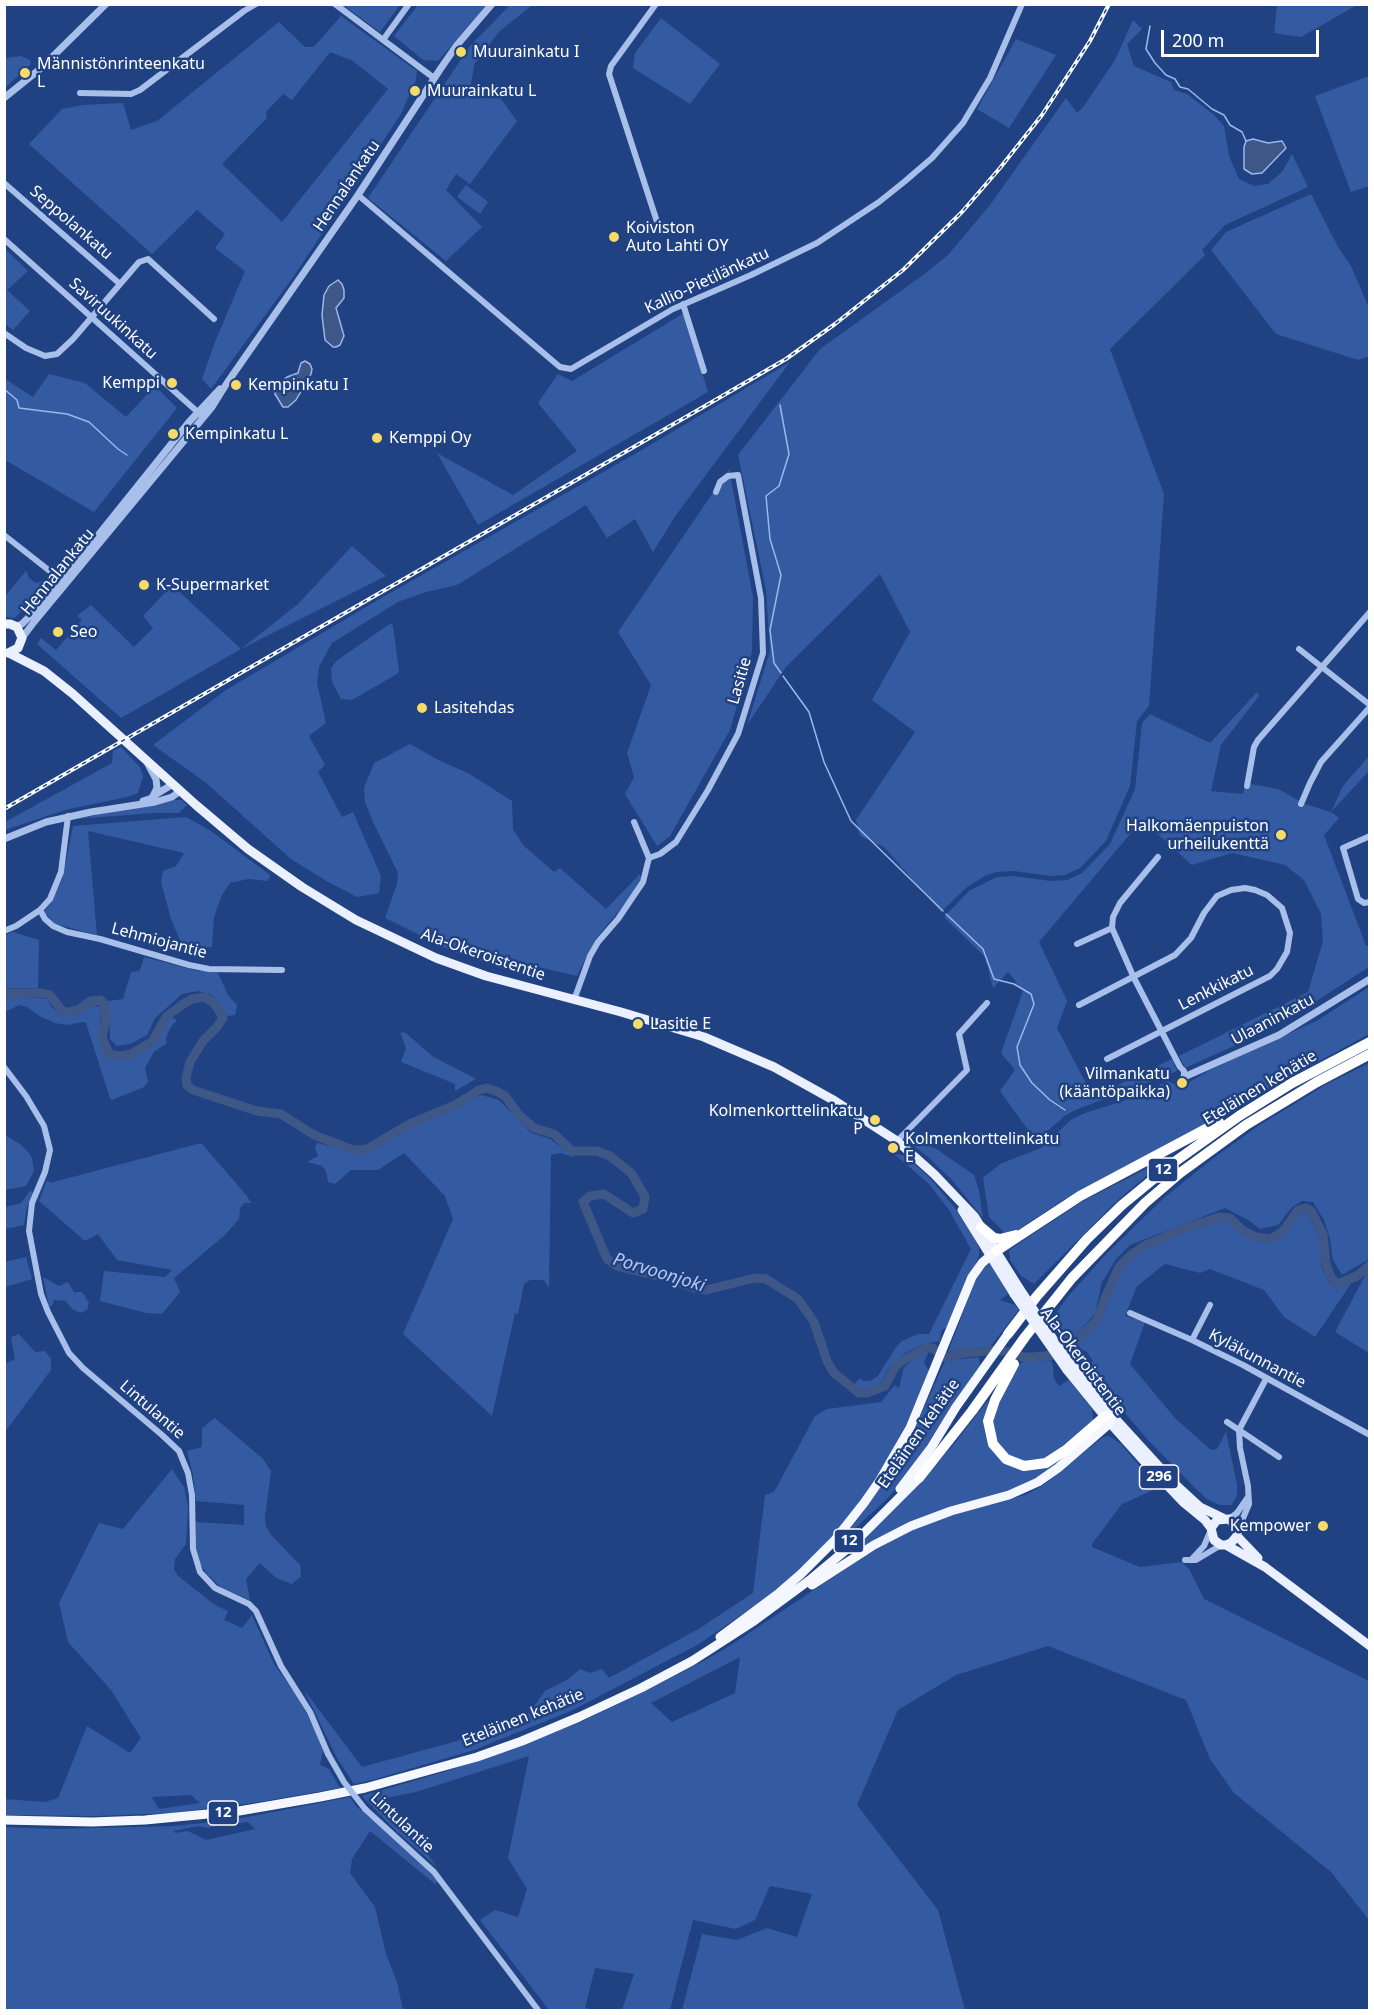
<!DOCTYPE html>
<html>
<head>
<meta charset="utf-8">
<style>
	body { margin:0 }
	#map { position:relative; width:1374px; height:2015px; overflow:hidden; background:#204283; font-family:"Noto Sans",sans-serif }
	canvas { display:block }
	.frame { position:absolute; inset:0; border:6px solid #fff; pointer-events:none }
	.scale { position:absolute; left:1161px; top:30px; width:158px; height:27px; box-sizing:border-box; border:3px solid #fff; border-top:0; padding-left:8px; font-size:18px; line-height:21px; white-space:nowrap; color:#fff; -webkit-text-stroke:4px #204283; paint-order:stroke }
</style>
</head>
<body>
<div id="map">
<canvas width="1374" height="2015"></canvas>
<div class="frame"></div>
<div class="scale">200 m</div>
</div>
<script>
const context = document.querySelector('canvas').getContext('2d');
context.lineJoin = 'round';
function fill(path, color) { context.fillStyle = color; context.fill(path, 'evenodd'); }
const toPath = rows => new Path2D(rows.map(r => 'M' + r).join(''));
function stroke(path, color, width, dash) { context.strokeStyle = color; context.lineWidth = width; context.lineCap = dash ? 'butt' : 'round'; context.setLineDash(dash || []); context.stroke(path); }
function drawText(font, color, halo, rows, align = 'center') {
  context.font = font + ' "Noto Sans",sans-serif'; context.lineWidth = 5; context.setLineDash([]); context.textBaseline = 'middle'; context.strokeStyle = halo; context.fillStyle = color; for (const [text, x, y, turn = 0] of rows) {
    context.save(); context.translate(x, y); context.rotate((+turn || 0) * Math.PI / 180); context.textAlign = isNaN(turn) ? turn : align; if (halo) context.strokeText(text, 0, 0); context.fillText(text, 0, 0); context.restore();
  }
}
fill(toPath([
	[343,5,400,5,380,32],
	[418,5,418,4,487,5,438,61,423,60,394,36],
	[510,5,532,5,499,32,475,63,471,82,474,90,496,92,517,121,470,184,456,174,446,190,482,227,446,261,368,198,470,46],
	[1277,5,1277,4,1357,5,1301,37,1274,33],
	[341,16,417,71,416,80,401,114,294,276,211,389,202,379,215,342,245,271,215,248,225,234,197,210,152,254,29,144,62,109,83,105,123,103,131,130,157,121,279,22,305,47,314,47],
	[330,52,353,61,388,89,282,222,222,164,267,118,266,112,283,94,292,100],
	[661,18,720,64,690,104,633,68,635,53],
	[1133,20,1142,29,1127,44,1134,66,1171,82,1174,90,1187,94,1214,115,1224,126,1229,156,1239,179,1254,186,1268,184,1282,172,1292,154,1308,187,1225,225,1202,250,1205,255,1110,349,1164,494,1149,706,1137,721,1130,786,1106,841,1080,868,1065,875,1050,876,1014,871,996,872,985,876,967,887,941,912,884,847,860,836,856,820,915,732,872,700,910,632,880,574,786,667,747,725,770,651,766,590,738,455,820,349,923,275,948,255,990,205,1066,98,1077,113,1084,106,1115,60],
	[1016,39,1056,55,1009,128,977,109],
	[21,56,30,60,31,64,5,88,5,58],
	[1369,76,1369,186,1351,192,1315,96],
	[466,185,488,202,480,214,457,197],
	[1311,194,1338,247,1351,266,1369,308,1369,356,1358,360,1276,334,1211,250,1226,232],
	[5,249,28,271,7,290,30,311,13,330,5,324],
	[684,313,708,392,478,525,437,453,513,495,577,451,538,403,558,374,572,381],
	[790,362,676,515,653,552,635,519,607,538,586,505,457,585,426,592,398,602,332,643,319,667,317,683,326,723,309,736,325,765,318,772,342,817,353,812,381,876,379,893,357,897,328,882,291,859,205,782,153,745,226,690,383,597,635,454],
	[49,374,85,383,126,417,155,386,177,408,94,512,5,460,5,379,33,397],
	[729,469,753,597,752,652,730,730,670,836,657,846,625,794,634,777,627,753,651,685,618,632],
	[352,546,386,576,241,649,121,718,37,644,41,638,56,650,82,620,77,616,91,605,134,647,153,628,143,616,172,585,241,649,298,604],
	[26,571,29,578,36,583,51,579,15,618,5,617,5,595,6,595],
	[391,623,393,626,399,671,397,674,352,700,341,699,332,682,331,669,336,661],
	[1257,692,1259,696,1221,745,1211,791,1243,794,1245,783,1278,789,1305,804,1331,812,1343,786,1369,756,1369,771,1331,812,1339,818,1324,835,1366,946,1369,945,1369,967,1312,1004,1249,1039,1185,1068,1179,1056,1308,992,1323,941,1321,914,1304,880,1285,865,1232,853,1192,865,1142,820,1039,942,1067,1001,1057,1028,1093,1097,1172,1059,1177,1071,1078,1109,1066,1115,1036,1141,1000,1091,1015,1070,1001,1053,1023,991,1008,972,993,988,985,957,944,917,969,891,997,877,1013,876,1051,881,1067,880,1082,873,1110,844,1135,789,1142,723,1150,714,1210,743],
	[410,744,440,761,468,773,512,801,513,829,523,845,554,872,560,868,606,909,640,874,641,880,631,896,595,940,577,976,530,965,480,961,452,951,385,918,397,884,398,873,373,822,365,802,364,788,374,763],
	[121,747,140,767,143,776,138,793,127,797,65,810,5,830,5,822,112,763,113,751],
	[173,800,182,800,187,805,179,813,153,813,76,819],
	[186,817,211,831,270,875,268,881,248,879,230,883,222,895,214,917,212,947,193,949,182,945,171,919,161,882,163,871,176,866,184,853,88,831,97,935,55,924,44,912,51,903,63,877,73,826],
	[13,932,39,940,38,988,5,988,5,935],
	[144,957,198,971,217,971,228,995,237,1005,235,1015,226,1016,218,1001,210,994,198,991,182,994,155,1018,147,1035,130,1044,117,1046,110,1039,109,1010,107,1001,123,999,131,972,140,971],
	[1369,987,1369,1034,1261,1093,1190,1136,1063,1200,1016,1231,1004,1236,1002,1230,989,1217,983,1178,1000,1164,1041,1148,1072,1119,1085,1113,1123,1101,1168,1081,1181,1087,1210,1070,1318,1020],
	[13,996,48,999,50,1005,62,1016,73,1016,92,1005,101,1007,100,1035,109,1059,135,1056,153,1045,170,1017,177,1020,170,1028,166,1038,167,1043,154,1052,145,1068,148,1082,144,1087,112,1100,110,1098,86,1023,83,1022,67,1025,55,1023,41,1017,27,1007,19,1005,5,1012,5,998],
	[400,1032,406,1033,432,1056,476,1079,455,1091,455,1084,401,1062,406,1048],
	[1369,1063,1369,1259,1342,1275,1333,1260,1330,1239,1324,1220,1313,1202,1302,1201,1292,1207,1278,1225,1260,1229,1248,1220,1225,1208,1130,1245,1116,1259,1102,1282,1095,1314,1066,1345,1050,1321,1069,1295,1109,1251,1166,1196,1215,1157,1261,1124,1327,1084],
	[481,1095,499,1100,531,1133,550,1139,576,1158,560,1153,551,1155,549,1288,544,1280,530,1280,524,1284,518,1314,515,1313,492,1416,403,1334,453,1219,445,1196,404,1153,378,1170,351,1170,335,1184,328,1182,326,1171,322,1166,307,1162,318,1156,315,1148,317,1143,359,1154,369,1152,412,1126],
	[5,1135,20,1144,28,1152,32,1158,34,1171,26,1186,5,1190],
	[908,1135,938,1150,974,1175,979,1190,983,1218,952,1180,928,1157,906,1140],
	[197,1144,202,1144,247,1196,251,1203,244,1203,240,1208,239,1219,225,1235,174,1278,180,1292,162,1314,146,1313,100,1301,104,1271,165,1277,172,1270,117,1260,98,1234,85,1241,39,1201,47,1180,50,1183],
	[893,1153,905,1156,929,1177,955,1208,975,1239,979,1248,979,1256,948,1326,941,1331,940,1341,924,1344,905,1353,890,1366,881,1383,870,1388,857,1389,854,1385,860,1378,863,1381,870,1381,878,1376,896,1347,902,1341,918,1334,929,1334,971,1249,949,1210,929,1184],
	[1169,1157,1118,1200,1034,1284,1021,1276,1010,1260,1009,1250,1083,1201],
	[30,1191,33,1192,27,1207,24,1225,5,1229,5,1207,21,1203],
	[1301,1213,1308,1214,1319,1237,1322,1247,1321,1266,1328,1281,1334,1287,1354,1279,1315,1337,1284,1317,1264,1290,1210,1269,1200,1273,1165,1264,1137,1286,1125,1316,1145,1322,1130,1364,1175,1418,1211,1450,1217,1449,1226,1432,1237,1484,1237,1496,1231,1505,1220,1505,1207,1499,1194,1487,1149,1441,1125,1413,1112,1404,1084,1367,1093,1361,1087,1352,1076,1347,1100,1320,1123,1267,1146,1249,1184,1231,1219,1220,1229,1222,1241,1233,1255,1239,1271,1242,1286,1233],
	[26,1257,32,1279,5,1287,5,1262],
	[989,1264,992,1265,1008,1294,1000,1300,1015,1305,1019,1310,990,1347,948,1352,975,1281,983,1269],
	[1368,1270,1369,1270,1369,1353,1335,1332],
	[43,1277,59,1286,68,1282,74,1292,82,1292,89,1303,87,1310,80,1313,72,1309,66,1301,54,1300,52,1306,49,1306],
	[19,1334,35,1352,45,1351,51,1359,51,1370,5,1432,5,1364,15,1359,11,1337],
	[929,1351,924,1363,929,1371,904,1429,885,1464,849,1517,814,1557,766,1598,699,1644,571,1711,474,1750,376,1779,354,1784,337,1758,304,1690,362,1767,490,1732,512,1724,529,1713,545,1691,567,1680,580,1669,590,1673,602,1669,609,1678,700,1628,753,1593,765,1495,774,1492,815,1416,827,1409,881,1402,895,1385,899,1388,904,1367,923,1352],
	[979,1357,980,1365,907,1475,886,1500,829,1552,858,1519,885,1480,915,1428,945,1361],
	[1051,1360,1053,1366,1054,1379,1059,1386,1069,1380,1092,1409,1093,1420,1088,1427,1055,1454,1034,1462,1019,1461,1006,1455,999,1447,991,1420,995,1408,1019,1365,1024,1361],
	[988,1400,988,1441,1030,1470,1091,1432,1049,1471,1025,1485,853,1554,851,1551,926,1476,954,1444],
	[215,1418,263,1459,271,1471,265,1518,266,1526,271,1535,300,1565,301,1576,292,1584,276,1578,260,1563,246,1579,250,1600,222,1588,207,1574,200,1563,195,1547,196,1522,244,1525,244,1505,196,1501,193,1475,187,1451,202,1447,202,1428],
	[1109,1436,1121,1444,1158,1488,1122,1504,1092,1544,1092,1547,1140,1567,1182,1562,1189,1569,1204,1599,1369,1681,1369,1920,1331,1872,1234,1793,1210,1759,1186,1700,1048,1646,956,1675,898,1710,857,1805,938,1910,965,2010,682,2010,702,1934,737,1940,767,1928,797,1937,812,1894,770,1886,755,1920,736,1929,693,1920,670,2010,622,2010,634,1974,595,1968,585,2008,593,2010,549,2010,480,1920,495,1910,518,1917,527,1889,508,1858,529,1756,416,1792,386,1798,437,1867,394,1829,362,1796,447,1771,518,1747,585,1720,639,1694,702,1662,731,1645,865,1556,907,1532,942,1518,1025,1495,1042,1486,1103,1437],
	[740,1657,735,1693,672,1722,651,1703],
	[172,1469,184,1487,188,1507,186,1544,175,1559,174,1569,178,1576,215,1605,228,1611,224,1620,242,1628,252,1615,274,1664,299,1699,315,1730,323,1751,320,1765,329,1769,340,1788,253,1803,171,1813,96,1816,5,1815,4,1799,45,1802,58,1798,87,1726,130,1753,141,1738,111,1690,68,1642,59,1603,99,1523,123,1529],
	[191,1795,200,1803,159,1809,152,1797],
	[350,1797,356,1806,412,1854,438,1881,435,1884,370,1831,352,1859,350,1873,375,1907,386,1954,397,1982,403,2010,5,2010,4,1827,57,1829,174,1826,232,1820],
	[248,1822,255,1829,206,1840,188,1831,175,1833,174,1831,198,1826,208,1828,215,1826]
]), '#345aa1');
const water = toPath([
	[1253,139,1268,143,1282,141,1286,148,1262,173,1252,174,1244,169,1244,147,1246,141,1253,139],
	[338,280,342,284,344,290,344,298,336,308,344,336,340,345,336,347,333,347,325,340,322,315,324,295,329,286,338,280],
	[305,361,310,364,312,369,311,374,296,400,288,407,283,407,275,394,277,385,287,377,298,373,301,363,305,361]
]);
fill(water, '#3f5787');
stroke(water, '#9bb8ea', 1.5);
stroke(toPath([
	[1150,26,1146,49,1155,63,1166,75,1175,79,1180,87,1188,89,1212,109,1224,115,1230,125,1242,132,1246,141],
	[4,389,17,400,19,408,67,414,89,422,118,449,127,455],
	[780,405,789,454,779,486,766,496,770,539,781,575,770,630,774,663,781,673],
	[783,676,809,712,824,762,851,821,943,911],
	[946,914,983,949,994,979,1014,984,1031,994,1034,1004,1017,1047,1020,1065,1032,1083,1050,1100,1065,1110]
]), '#9bb8ea', 1.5);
stroke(toPath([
	[4,993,42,993,50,995,64,1013,78,1010,91,1001,101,1000,105,1006,106,1020,102,1037,109,1054,120,1056,131,1054,152,1042,166,1017,183,1004,192,999,205,997,215,1004,223,1018,217,1027,203,1041,190,1062,186,1078,187,1085,193,1090,257,1111,281,1114,314,1135,350,1149,358,1150,367,1149,410,1124,455,1105,479,1090,487,1088,496,1091,505,1096,518,1114,534,1128,554,1134,572,1151,597,1151,610,1156,632,1174,645,1197,643,1209,633,1213,604,1194,590,1196,583,1202,607,1259,617,1266,671,1279,691,1287,706,1290,755,1278,766,1279,798,1299,814,1322,827,1361,834,1373,859,1393,867,1393,885,1386,895,1367,902,1361,926,1348,933,1348,942,1356,949,1357,965,1353,995,1350,1015,1353,1023,1357,1034,1357,1053,1355,1068,1349,1098,1319,1105,1298,1119,1267,1131,1255,1144,1246,1183,1229,1219,1217,1230,1218,1242,1230,1256,1237,1271,1239,1283,1231,1298,1210,1306,1208,1311,1211,1323,1234,1326,1264,1331,1277,1337,1284,1357,1276,1370,1265]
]), '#3f5787', 9);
stroke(toPath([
	[335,4,434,78],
	[656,4,611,66,609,74,660,231],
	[383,40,409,4],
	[80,93,131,94,140,90,244,11,256,4],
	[4,183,120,284],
	[358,195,554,362,560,367,571,369,673,309,751,275,817,243,879,202,904,182,932,158,963,123,990,78,1022,4],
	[4,239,201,415],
	[683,304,704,371],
	[4,333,26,348,45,356,57,354,73,339,139,262,148,259,214,319],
	[4,535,65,583],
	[1299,649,1370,705],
	[1247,786,1254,747,1258,740,1370,612],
	[1301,804,1310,783,1321,762,1370,707],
	[1370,836,1343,848,1358,899,1364,903,1370,902],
	[1158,857,1120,903,1113,917,1112,928,1134,978,1180,1067,1184,1071,1184,1077],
	[649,858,660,854,676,842,708,790,738,734,763,653,761,598,738,475,728,476,720,482,716,492],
	[40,910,45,919,53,926,67,932,100,939,189,965,209,969,282,970],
	[4,931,16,926,40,910,50,899,61,872,68,816],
	[1077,944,1112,928],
	[574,1000,590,956,598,942,618,919,643,882,649,858,634,822],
	[1079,1005,1175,955,1191,938,1204,913,1217,896,1231,890,1245,888,1255,890,1267,895,1282,908,1290,933,1287,952,1277,969,1270,976,1107,1059],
	[4,1067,26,1096,44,1126,50,1150,45,1172,32,1203,29,1231,41,1294,48,1312,69,1353,83,1368,162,1435,179,1451,188,1473,192,1495,193,1549,200,1572,215,1588,249,1604,256,1611,281,1666,310,1712,328,1754],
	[897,1141,967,1070,959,1034,987,1003],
	[1130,1313,1192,1340,1243,1365,1370,1435],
	[1192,1340,1210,1305],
	[1227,1422,1279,1457],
	[1229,1519,1237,1513,1248,1497],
	[1238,1530,1249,1504,1248,1486,1240,1448,1239,1430,1266,1379],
	[1185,1560,1196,1560,1221,1545],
	[1191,1560,1204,1546,1210,1532],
	[365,1809,434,1872,538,2010]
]), '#a7bfe9', 6);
stroke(toPath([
	[4,98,40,69,106,4],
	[16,626,22,624,47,599,189,422,220,389],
	[22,638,34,622,212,407,227,383,358,195,441,68,457,45,492,4],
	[155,795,173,784],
	[143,801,152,798,157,788,156,779,148,764],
	[4,839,46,822,91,812,155,802,172,797,180,791],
	[1184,1077,1279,1035,1370,979]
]), '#a7bfe9', 7);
stroke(toPath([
	[4,624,10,624,17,627,22,638,18,648,8,653],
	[9,653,44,671,73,694,196,805,248,849,302,887,356,920,436,958,486,976,621,1012,704,1037,774,1067,835,1101,897,1141,934,1174,974,1216,1019,1288],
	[962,1210,1014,1294],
	[1055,1342,1111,1414,1175,1484,1200,1507,1223,1518],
	[1067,1370,1110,1423,1144,1461,1183,1502,1205,1520,1211,1528,1214,1540,1221,1545,1226,1545,1231,1543,1237,1536,1237,1527,1229,1519,1217,1520,1211,1528],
	[1237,1536,1258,1558],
	[1226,1545,1265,1567,1370,1646]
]), '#eaf0fe', 9);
stroke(toPath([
	[900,1489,931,1448,956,1407,1008,1334],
	[812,1585,874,1545,911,1526,951,1511,1009,1495,1038,1482,1058,1468,1110,1423,1111,1414],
	[720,1637,779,1593,801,1574,834,1541,864,1503,880,1480,910,1428,972,1277,982,1263,996,1251],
	[4,1820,92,1822,145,1820,239,1811,320,1797,365,1788,477,1757,522,1741,579,1717,641,1688,692,1661,754,1621,811,1579,853,1544,919,1478]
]), '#f4f8fe', 9);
stroke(toPath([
	[981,1227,994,1238,1000,1239,1016,1235],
	[996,1251,1080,1196,1219,1122],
	[1008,1334,1037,1296,1087,1239,1122,1205,1173,1163,1239,1116,1292,1083,1370,1042],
	[1014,1364,995,1400,988,1421,993,1444,1006,1459,1024,1466,1046,1463,1066,1450,1104,1417,1111,1414],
	[919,1478,972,1411,1025,1337,1072,1278,1145,1203,1180,1173,1246,1125,1317,1082,1370,1054]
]), '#fff', 10);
const rail = toPath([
	[4,809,705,406,786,359,835,324,903,270,962,212,1000,168,1042,115,1090,41,1109,4]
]);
stroke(rail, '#fff', 4);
stroke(rail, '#204283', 1.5, [4.5]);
stroke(toPath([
	[328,1754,344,1782,365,1809]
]), '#a7bfe9', 6);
stroke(toPath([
	[1019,1288,1055,1342],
	[1014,1294,1067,1370]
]), '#eaf0fe', 9);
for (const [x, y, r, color] of [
	[461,52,6,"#f6db68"],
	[25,73,6,"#f6db68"],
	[415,91,6,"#f6db68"],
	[614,237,6,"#f6db68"],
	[172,383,6,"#f6db68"],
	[236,385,6,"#f6db68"],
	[173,434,6,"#f6db68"],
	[377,438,6,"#f6db68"],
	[144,585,6,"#f6db68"],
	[58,632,6,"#f6db68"],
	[422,708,6,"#f6db68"],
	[1281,835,6,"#f6db68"],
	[638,1024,6,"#f6db68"],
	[1182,1083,6,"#f6db68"],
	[875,1120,6,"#f6db68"],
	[893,1148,6,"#f6db68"],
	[1323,1526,6,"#f6db68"]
]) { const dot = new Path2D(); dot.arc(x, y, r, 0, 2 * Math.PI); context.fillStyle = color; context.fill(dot); stroke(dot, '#204283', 2); }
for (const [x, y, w] of [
	[1163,1170,30],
	[1159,1477,39],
	[849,1541,30],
	[223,1813,30]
]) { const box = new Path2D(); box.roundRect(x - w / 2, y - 12, w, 24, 4.5); context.fillStyle = '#204283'; context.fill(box); stroke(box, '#fff', 1.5); }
drawText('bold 15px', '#fff', null, [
	["12",1163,1170],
	["296",1159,1477],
	["12",849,1541],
	["12",223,1813]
]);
drawText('16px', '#fff', '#204283', [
	["Muurainkatu I",473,52],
	["Männistönrinteenkatu",37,64],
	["L",37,82],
	["Muurainkatu L",427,91],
	["Koiviston",626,228],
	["Auto Lahti OY",626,246],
	["Kemppi",160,383,"right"],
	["Kempinkatu I",248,385],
	["Kempinkatu L",185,434],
	["Kemppi Oy",389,438],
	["K-Supermarket",156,585],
	["Seo",70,632],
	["Lasitehdas",434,708],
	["Halkomäenpuiston",1269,826,"right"],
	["urheilukenttä",1269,844,"right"],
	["Lasitie E",650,1024],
	["Vilmankatu",1170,1074,"right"],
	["(kääntöpaikka)",1170,1092,"right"],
	["Kolmenkorttelinkatu",863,1111,"right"],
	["P",863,1129,"right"],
	["Kolmenkorttelinkatu",905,1139],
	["E",905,1157],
	["Kempower",1311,1526,"right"]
], 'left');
drawText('16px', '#fff', '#204283', [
	["Hennalankatu",347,186,-56],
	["Seppolankatu",71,223,41],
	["Kallio-Pietilänkatu",707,281,-25],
	["Saviruukinkatu",113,319,42],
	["Hennalankatu",58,572,-51],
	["Lasitie",740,681,-74],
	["Lehmiojantie",159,941,15],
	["Ala-Okeroistentie",483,955,19],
	["Lenkkikatu",1216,988,-27],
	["Ulaaninkatu",1273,1020,-28],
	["Eteläinen kehätie",1260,1088,-31],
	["Kyläkunnantie",1257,1359,28],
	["Ala-Okeroistentie",1083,1362,53],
	["Lintulantie",152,1410,41],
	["Eteläinen kehätie",919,1434,-55],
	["Eteläinen kehätie",523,1718,-22],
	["Lintulantie",402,1823,43]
]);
drawText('italic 18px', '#b3c9f0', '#204283', [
	["Porvoonjoki",659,1273,17]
]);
</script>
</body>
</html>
